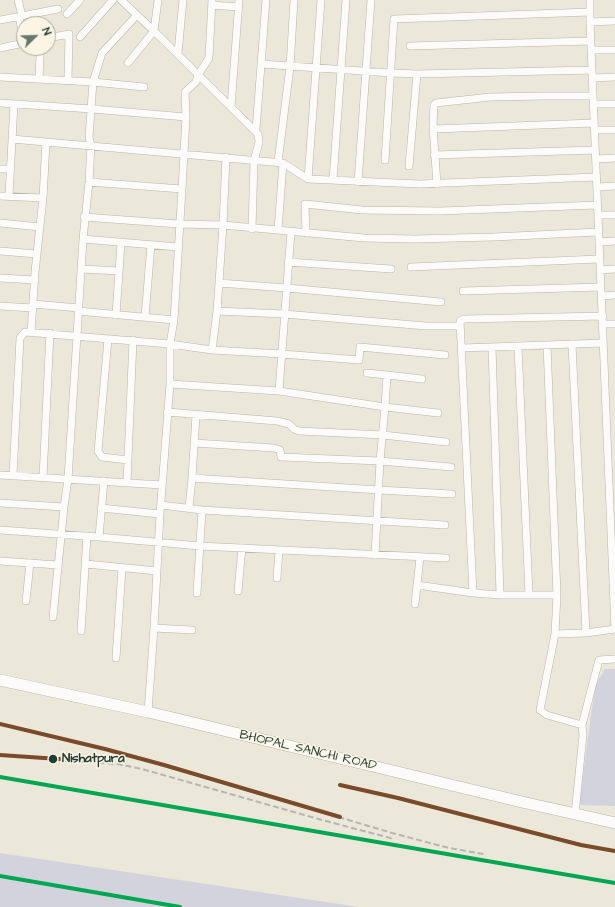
<!DOCTYPE html>
<html>
<head>
<meta charset="utf-8">
<style>
	body { margin:0 }
	#map { position:relative; width:615px; height:907px; overflow:hidden; background:#ebe7d9; font-family:"Architects Daughter",sans-serif }
	canvas { display:block }
	.north { position:absolute; left:16px; top:16px; width:40px; height:40px; box-sizing:border-box; background:#fcf5e5; border:1px solid #a4ab9e; border-radius:50%; rotate:67deg; font-size:11px; font-weight:700; line-height:16px; text-align:center; color:#1f3d34 }
	.north::after { content:''; display:block; margin:auto; width:14px; height:18px; background:#66786e; clip-path:polygon(50% 0,100% 100%,50% 72%,0 100%) }
</style>
</head>
<body>
<div id="map">
<canvas width="615" height="907"></canvas>
<div class="north">N</div>
</div>
<script>
const context = document.querySelector('canvas').getContext('2d');
context.lineJoin = 'round';
function fill(path, color) { context.fillStyle = color; context.fill(path, 'evenodd'); }
const toPath = rows => new Path2D(rows.map(r => 'M' + r).join(''));
function stroke(path, color, width, dash) { context.strokeStyle = color; context.lineWidth = width; context.lineCap = dash ? 'butt' : 'round'; context.setLineDash(dash || []); context.stroke(path); }
function drawText(font, color, halo, rows, align = 'center') {
  context.font = font + ' "Architects Daughter",sans-serif'; context.lineWidth = 3; context.setLineDash([]); context.textBaseline = 'middle'; context.strokeStyle = halo; context.fillStyle = color; for (const [text, x, y, turn = 0] of rows) {
    context.save(); context.translate(x, y); context.rotate((+turn || 0) * Math.PI / 180); context.textAlign = isNaN(turn) ? turn : align; if (halo) context.strokeText(text, 0, 0); context.fillText(text, 0, 0); context.restore();
  }
}
fill(toPath([
	[605,669,615,669,615,806,579,805,595,686],
	[0,853,359,907,0,907]
]), '#d2d3dc');
const minor = toPath([
	[18,0,22,16],
	[121,0,154,31,258,134,259,142,254,161,252,229],
	[590,0,590,22,615,629],
	[212,5,238,7],
	[67,14,80,0],
	[19,17,24,40],
	[0,20,58,9],
	[590,22,615,21],
	[80,37,113,0],
	[48,38,69,34,68,81],
	[410,46,591,41],
	[0,48,24,43],
	[591,50,615,50],
	[178,53,183,0],
	[128,63,154,31,158,0],
	[261,64,391,73,417,74,592,70],
	[0,77,93,82,144,87],
	[593,78,615,77],
	[39,79,40,55],
	[0,103,92,109,186,117],
	[593,104,615,104],
	[231,107,239,0],
	[434,129,594,123],
	[256,130,266,0],
	[595,130,615,130],
	[12,139,283,163,308,179,420,184,597,177],
	[434,155,595,150],
	[596,159,615,158],
	[385,160,394,19,590,12],
	[278,162,290,67,294,0],
	[409,166,417,74],
	[0,169,10,169],
	[308,179,321,0],
	[333,180,346,0],
	[89,182,182,189],
	[358,182,371,0],
	[437,184,433,127,434,105,436,103,490,97,545,96,593,96],
	[597,187,615,186],
	[0,196,43,198,35,272,31,332],
	[9,196,14,104],
	[43,198,46,142],
	[598,215,615,215],
	[84,217,179,224,223,225,364,238,415,239,494,237,598,232],
	[0,223,40,227],
	[278,230,283,163],
	[306,233,305,204,362,210,440,211,597,205],
	[83,239,178,247],
	[599,242,615,241],
	[0,251,37,254],
	[288,262,391,269],
	[411,267,599,259],
	[82,269,119,271],
	[600,270,615,269],
	[0,278,35,280],
	[219,283,287,288,441,302],
	[463,291,601,287],
	[602,296,615,295],
	[33,304,79,308],
	[0,306,33,308],
	[78,311,174,320],
	[217,311,284,314,426,326,460,326],
	[116,315,121,243],
	[145,317,151,245],
	[603,324,615,324],
	[108,339,98,451,102,457,128,460],
	[572,344,586,633],
	[547,345,557,595],
	[492,347,500,595],
	[518,347,529,594],
	[462,348,603,343],
	[212,350,217,311,223,225,226,157],
	[367,373,387,375,385,407,380,461,375,555],
	[387,375,422,379],
	[170,384,279,391,385,407,438,413],
	[279,391,291,232],
	[167,412,277,421,289,424,294,429,299,431,383,435,446,442],
	[194,443,274,448,280,450,281,457,380,461,451,467],
	[0,475,162,485],
	[13,475,20,338,25,332,170,344,212,350,282,354,359,360,360,347,445,355],
	[43,477,50,333],
	[192,478,379,490,452,494],
	[127,482,133,340],
	[0,503,64,507],
	[161,505,202,510,445,525],
	[101,508,160,514],
	[189,508,192,478,196,415],
	[0,530,99,537,200,546,446,558],
	[99,537,104,481],
	[0,561,58,565],
	[86,564,157,571],
	[277,578,279,550],
	[417,585,473,593],
	[238,591,242,548],
	[197,593,202,510],
	[26,601,30,563],
	[415,604,420,557],
	[53,617,64,507,68,479,83,239,89,182,91,145,89,137,93,82,102,53,137,15],
	[154,628,192,630],
	[81,631,87,536],
	[555,634,586,633,615,629],
	[116,658,122,568],
	[148,712,154,628,160,514,170,384,170,344,174,320,182,189,186,117,185,92,196,82,198,75,209,58,212,0],
	[582,725,599,660,615,659],
	[575,814,583,735,582,725,547,715,540,710,555,634,557,595,500,595,473,593,460,321,464,319,603,316]
]);
const primary = toPath([
	[0,680,148,712,522,802,615,823]
]);
stroke(minor, '#b6b6ad', 8);
stroke(primary, '#b6b6ad', 12);
stroke(minor, '#fcfbf9', 7);
stroke(primary, '#fcfbf9', 11);
stroke(toPath([
	[0,724,105,749,164,765,392,833,449,848,484,854],
	[0,755,118,764,142,769,322,820,394,839],
	[340,785,398,798,581,845,615,851],
	[0,876,180,907]
]), '#b3b6b3', 2, [6, 3]);
stroke(toPath([
	[0,777,615,883],
	[0,876,180,907]
]), '#00a651', 4);
stroke(toPath([
	[0,724,105,749,164,765,340,817],
	[0,755,88,761],
	[340,785,398,798,581,845,615,851]
]), '#7a4b2a', 4);
for (const [x, y, r, color] of [
	[53,759,5,"#1f3d34"]
]) { const dot = new Path2D(); dot.arc(x, y, r, 0, 2 * Math.PI); context.fillStyle = color; context.fill(dot); stroke(dot, '#fcf5e5', 1.5); }
drawText('13px', '#1f3d34', '#fcf5e5', [
	["BHOPAL SANCHI ROAD",308,751,13]
]);
drawText('bold 13px', '#1f3d34', '#fcf5e5', [
	["Nishatpura",62,759]
], 'left');
</script>
</body>
</html>
